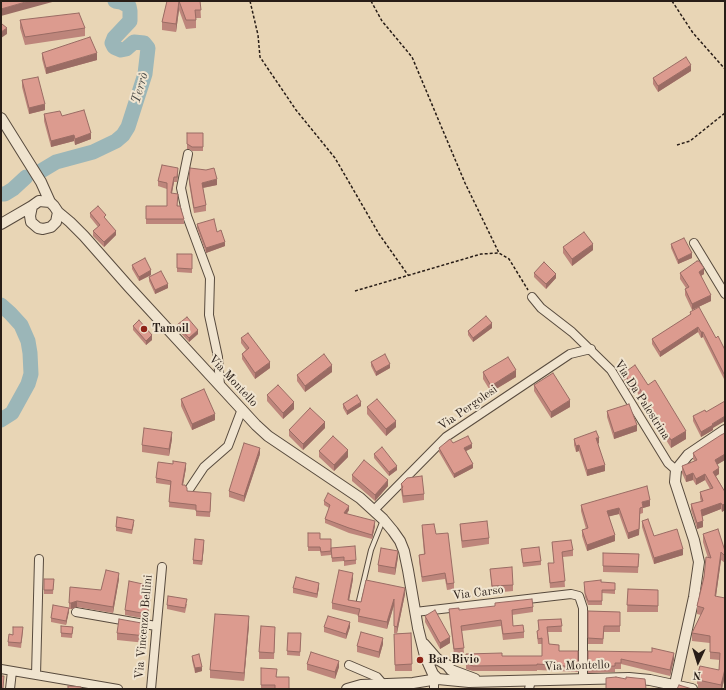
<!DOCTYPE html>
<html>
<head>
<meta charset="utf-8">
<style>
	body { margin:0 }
	#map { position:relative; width:726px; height:690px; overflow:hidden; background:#e8d5b5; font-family:"Old Standard TT",serif }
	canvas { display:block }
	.frame { position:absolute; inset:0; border:2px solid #281d17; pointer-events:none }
	.north { position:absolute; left:678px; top:642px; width:40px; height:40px; -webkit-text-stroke:3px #f0e4cf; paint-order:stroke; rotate:184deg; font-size:11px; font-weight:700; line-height:16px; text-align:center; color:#281d17 }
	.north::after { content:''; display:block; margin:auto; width:14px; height:18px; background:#281d17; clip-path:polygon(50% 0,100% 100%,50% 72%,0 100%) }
</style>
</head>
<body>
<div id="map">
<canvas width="726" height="690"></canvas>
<div class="frame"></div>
<div class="north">N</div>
</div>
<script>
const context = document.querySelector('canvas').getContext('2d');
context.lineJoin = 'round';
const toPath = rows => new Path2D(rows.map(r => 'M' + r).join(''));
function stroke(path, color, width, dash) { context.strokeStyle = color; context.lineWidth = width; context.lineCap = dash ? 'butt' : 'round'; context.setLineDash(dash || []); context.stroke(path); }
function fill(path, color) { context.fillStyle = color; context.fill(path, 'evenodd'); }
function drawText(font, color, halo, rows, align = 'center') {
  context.font = font + ' "Old Standard TT",serif'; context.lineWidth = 4; context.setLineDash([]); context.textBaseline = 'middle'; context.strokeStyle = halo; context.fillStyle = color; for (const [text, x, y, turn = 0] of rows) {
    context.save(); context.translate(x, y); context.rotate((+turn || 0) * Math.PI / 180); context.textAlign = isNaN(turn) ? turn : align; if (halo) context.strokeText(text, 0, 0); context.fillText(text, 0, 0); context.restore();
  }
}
stroke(toPath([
	[41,171,56,162,93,152,116,141,123,135,128,127,145,74,148,48,144,43,134,42,126,49,121,50,114,47,112,43,114,38,130,21,130,11,129,6,121,2,115,1],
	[1,194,5,194,13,189,26,177],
	[1,305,10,313,21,325,28,341,30,353,31,374,28,384,12,413,1,420]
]), '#9bb6b8', 15);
const service = toPath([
	[358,605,371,550,383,520]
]);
const minor = toPath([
	[188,154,181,188,187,216,210,278,209,315,218,357,220,386],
	[694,243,725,294],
	[532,297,541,308,572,332,611,370,668,463,676,470],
	[190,488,204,467,228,446,242,409],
	[374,510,446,437,570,354,591,349],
	[76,612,156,626],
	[415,612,571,594,579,596,583,608,583,679],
	[349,665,377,677,383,684],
	[1,669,118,689],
	[36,675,39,559],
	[434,676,434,689],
	[10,689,12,671],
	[151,689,162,567],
	[529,689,531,680]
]);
const tertiary = toPath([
	[1,118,41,182,50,202,54,206,58,212,70,222,84,236,129,287,256,425,268,436,360,498,383,519,393,531,400,541,404,551,408,570,418,628,425,656,433,674,438,679],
	[50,202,39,201,32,206,30,216,31,222,38,228,43,229,51,227,56,222,58,212],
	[1,224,32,206],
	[424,644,437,659,447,665,451,670,475,679],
	[675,684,694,597,699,562,694,540,675,482,676,470,688,455,725,430],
	[347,689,361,685,413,683,438,679,469,682,629,678,650,680,692,689]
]);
stroke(service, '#584b3e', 6);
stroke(minor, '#584b3e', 10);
stroke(tertiary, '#584b3e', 12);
stroke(toPath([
	[250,1,258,35,260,57,296,110,335,158,379,234,408,275],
	[371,1,382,21,412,57,465,183,499,253],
	[672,1,693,33,725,69],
	[677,145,690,141,725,113],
	[355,291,481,254,499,253,509,259,528,290]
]), '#281d17', 1.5, [3, 2]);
stroke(service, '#f0e4cf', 4);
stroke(minor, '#f0e4cf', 8);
stroke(tertiary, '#f0e4cf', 10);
fill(toPath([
	[167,1,200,1,201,18,196,18,196,28,186,29,179,10,176,32,162,30,162,22],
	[20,20,85,28,85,36,25,45,20,28],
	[42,53,97,60,46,74,42,59],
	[691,71,658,92,653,84,653,78],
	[22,80,45,110,29,114,22,87],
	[44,114,62,116,91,139,75,145,74,141,51,147,44,121],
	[187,133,203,133,203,151,192,151,189,149,187,149],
	[178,174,177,182,174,182,172,193,184,219,184,224,146,224,146,206,167,206,167,189,158,186,158,181],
	[189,178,217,185,203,188,206,205,206,211,194,213,189,183],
	[90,213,106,219,116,235,104,247,93,236,93,231,98,227,90,217],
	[197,224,217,232,225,246,206,253,197,228],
	[671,244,692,258,678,264,671,248],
	[563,247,593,250,572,266,563,253],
	[177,254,192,254,192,273,177,272],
	[132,265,151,275,139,281,132,269],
	[534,273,556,278,546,289,534,277],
	[680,273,704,274,701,276,711,301,692,310,685,295,685,289,686,288,680,279],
	[149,277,168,288,155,294,149,281],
	[690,312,716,338,725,350,724,379,703,337,701,338,698,332,660,357,652,344,652,339,690,315],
	[177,325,198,334,189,342,177,329],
	[133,326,152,340,146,345,133,330],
	[492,328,473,342,468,335,468,331],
	[241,338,270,368,255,379,242,359,242,354,246,350,241,343],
	[371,362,390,368,376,376,371,366],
	[332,372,305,392,297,381,297,375],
	[483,372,516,377,491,392,483,379],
	[624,373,648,385,686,439,671,448,635,389,631,392,624,380],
	[534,385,570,407,551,418,534,391],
	[267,395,294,409,283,419,267,401],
	[181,399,215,420,192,430,181,406],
	[343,404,361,406,347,415,343,408],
	[367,407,396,427,386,436,367,414],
	[607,411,637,431,614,439,607,417],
	[706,412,713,428,713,430,701,437,693,421,693,416],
	[325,428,303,450,289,436,289,430],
	[725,433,725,460,717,464,719,474,716,476,725,492,725,510,722,512,721,509,702,516,703,527,697,529,691,510,691,504,701,502,700,498,700,492,710,489,705,480,696,485,693,480,686,482,682,473,682,466,695,462,693,459,693,453],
	[172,439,169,456,142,452,142,445],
	[574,439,599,443,598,444,605,471,587,476,579,451,576,452,574,445],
	[453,443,472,448,466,451,473,468,454,478,439,452,439,448],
	[319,451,348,457,334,471,319,457],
	[260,454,244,502,229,497,229,491],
	[374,454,397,470,389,476,374,458],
	[186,468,183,485,187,491,211,498,210,517,196,516,196,510,169,507,170,485,156,483,156,478],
	[352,475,388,486,375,501,352,481],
	[401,484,424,494,424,500,403,503,401,490],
	[324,501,349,510,347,514,375,526,372,539,349,533,325,523,325,519,329,508,324,505],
	[581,505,650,506,643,508,643,513,640,514,639,535,628,539,619,514,609,516,615,541,587,551,582,536,582,530,586,529,581,511],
	[642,521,654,536,683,555,654,564,642,527],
	[134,524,132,534,116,531,116,527],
	[460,524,489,538,489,544,462,548,460,531],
	[422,525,454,583,454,589,447,590,445,579,422,582,419,561,419,555,424,554,422,531],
	[308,533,320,539,331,539,331,555,321,556,320,551,308,551],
	[703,534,725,551,725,563,721,560,716,596,725,676,722,689,705,689,698,688,698,684,697,684,697,676,719,670,720,660,710,659,710,643,692,641,692,633,701,615,697,614,697,606,708,558,703,542],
	[552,542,573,550,573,556,563,557,565,587,550,588,548,563,554,563],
	[204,545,202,565,193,564,193,560],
	[331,548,356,560,356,564,344,566,344,561,332,562],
	[521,549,541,561,541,565,523,567],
	[603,553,639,554,638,573,603,572],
	[398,557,395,575,378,572,378,565],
	[490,569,513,585,513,591,492,593],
	[44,579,54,579,53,594,44,594],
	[119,579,113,613,77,607,71,609,69,609,66,625,51,622,51,618,69,608,69,603,101,590],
	[353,579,349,600,361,602,405,594,397,633,394,633,394,605,387,629,358,622,358,615,332,609,332,603],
	[615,583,615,594,602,593,602,605,588,605,585,597,584,586],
	[319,587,317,598,293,593,293,588],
	[628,589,658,590,658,612,627,612],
	[152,591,147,619,125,615,125,610],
	[187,604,185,613,167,609,167,605],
	[533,607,533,612,512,615,513,626,524,632,524,638,503,640,501,626,462,631,464,653,454,654,449,614,449,609,459,610],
	[588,611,620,612,620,632,604,632,603,644,588,644],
	[425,616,450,643,440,649,425,622],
	[561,619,562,632,548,632,549,644,559,651,578,651,578,672,537,670,537,671,473,671,466,669,466,654,502,656,542,656,542,644,538,644,537,636,537,631,539,631,538,620],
	[249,625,244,681,210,678,210,670],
	[61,626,73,627,72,638,61,637],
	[324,627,350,627,346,639,324,632],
	[147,630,146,643,117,640,117,633],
	[23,631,21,648,8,646,8,642,13,635],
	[275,633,274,659,259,659,259,652],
	[288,633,301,633,300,656,287,655],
	[411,633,412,671,395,671,394,634],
	[383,644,379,658,357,652,357,646],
	[588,651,674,659,670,676,621,664,621,669,615,669,615,672,588,673],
	[192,656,202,671,195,673,192,660],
	[307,664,339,667,335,679,307,670],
	[261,668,277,677,289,689,261,689]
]), '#bd857b');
fill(toPath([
	[29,1,56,1,1,16,1,9],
	[179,1,179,10,176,32,176,24],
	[7,28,7,34,1,38,1,32],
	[97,53,97,60,46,74,46,68],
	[691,65,691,71,658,92,658,86],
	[45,104,45,110,29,114,29,108],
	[91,133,91,139,75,145,75,139],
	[74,135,74,141,51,147,51,141],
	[178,168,178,174,177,182,177,177],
	[174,177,174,182,171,198,171,193],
	[217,179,217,185,202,188,202,183],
	[116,231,116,235,104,247,104,242],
	[225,242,225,246,206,253,206,248],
	[593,244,593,250,572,266,572,259],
	[692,253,692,258,678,264,678,260],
	[704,268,704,274,699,277,699,272],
	[151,270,151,275,139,281,139,277],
	[556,274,556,278,546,289,546,284],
	[168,284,168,288,155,294,155,290],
	[711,295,711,301,692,310,692,304],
	[492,323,492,328,473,342,473,338],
	[698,327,698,332,660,357,660,352],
	[198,330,198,334,189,342,189,338],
	[701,332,703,332,703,337,701,338],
	[152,335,152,340,146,345,146,341],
	[270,362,270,368,255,379,255,373],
	[390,364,390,368,376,376,376,372],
	[332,365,332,372,305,392,305,386],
	[516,370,516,377,491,392,491,386],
	[635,381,635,389,631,392,631,384],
	[570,400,570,407,551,418,551,412],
	[294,402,294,409,283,419,283,413],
	[361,402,361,406,347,415,347,411],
	[215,414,215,420,192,430,192,424],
	[725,416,725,421,713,428,713,430,701,437,701,432,712,424],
	[396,421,396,427,386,436,386,429],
	[325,422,325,428,303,450,303,444],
	[637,425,637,431,614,439,614,433],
	[686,431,686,439,671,448,671,440],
	[172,432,172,439,169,456,169,449],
	[596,438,599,438,599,443,596,444],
	[472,444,472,448,464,452,464,448],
	[579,445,579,451,576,452,576,446],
	[260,448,260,454,244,502,244,496],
	[348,450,348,457,334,471,334,465],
	[725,454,725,460,715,466,715,460],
	[186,463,186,468,182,490,182,485],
	[473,464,473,468,454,478,454,474],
	[605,465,605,471,587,476,587,470],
	[397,466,397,470,389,476,389,472],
	[719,468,719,474,713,478,713,472],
	[693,473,693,480,686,482,686,476],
	[705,474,705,480,696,485,696,479],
	[388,480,388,486,375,501,375,495],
	[650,500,650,506,643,508,642,502],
	[721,503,721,509,701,517,701,510],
	[725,504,725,510,722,512,722,505],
	[349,506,349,510,344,517,344,513],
	[619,508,619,514,607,517,607,511],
	[640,508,639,535,628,539,628,533],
	[375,521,375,526,372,539,372,535],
	[703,521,703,527,697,529,697,523],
	[615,535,615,541,587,551,587,545],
	[204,540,204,545,202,565,202,561],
	[683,549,683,555,654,564,654,558],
	[398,551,398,557,395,575,395,568],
	[721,552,721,560,715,603,715,596],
	[119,573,119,579,113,613,113,607],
	[353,573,353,579,348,606,348,600],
	[319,583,319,587,317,598,317,594],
	[152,586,152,591,147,619,147,614],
	[405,588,405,594,397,633,397,627],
	[394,599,394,605,387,629,387,622],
	[77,601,77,607,71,609,71,603],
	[69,608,69,612,66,625,66,621],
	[249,616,249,625,244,681,244,673],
	[350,622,350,627,346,639,346,634],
	[450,637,450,643,440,649,440,643],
	[383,638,383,644,379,658,379,652],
	[674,653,674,659,670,676,670,670],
	[339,661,339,667,335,679,335,672],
	[202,667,202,671,195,673,195,668],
	[725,669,725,676,722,689,721,689,721,685]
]), '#9a6c64');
const building = toPath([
	[1,1,29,1,1,9,1,1],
	[167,1,200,1,201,10,195,10,196,20,186,20,179,1,176,24,162,22,167,1],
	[79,13,85,28,25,37,20,20,79,13],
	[1,24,2,24,7,28,1,32,1,24],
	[90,37,97,53,46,68,42,53,90,37],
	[686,57,691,65,658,86,653,78,686,57],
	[38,77,45,104,29,108,22,80,38,77],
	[84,110,91,133,75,139,74,135,51,141,44,114,60,111,62,116,84,110],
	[187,133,203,133,203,147,192,147,189,145,187,144,187,133],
	[162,165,178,168,177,177,174,177,171,193,178,194,177,206,180,206,184,219,146,219,146,206,167,206,167,183,158,181,162,165],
	[190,168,206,170,214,168,217,179,202,183,206,205,194,208,189,178,190,168],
	[98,206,106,215,104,217,116,231,104,242,93,231,100,225,90,213,98,206],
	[214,219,217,232,221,230,225,242,206,248,197,224,214,219],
	[584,232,593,244,572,259,563,247,584,232],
	[684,238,692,253,678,260,671,244,684,238],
	[177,254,192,254,192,269,177,268,177,254],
	[145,258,151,270,139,277,132,265,145,258],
	[697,261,699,261,704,268,699,272,711,295,692,304,685,289,689,287,680,273,697,261],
	[544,262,556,274,546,284,534,273,544,262],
	[161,271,168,284,155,290,149,277,161,271],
	[699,307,716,338,718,336,725,350,725,373,724,374,703,332,701,332,698,327,660,352,652,339,691,314,690,312,699,307],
	[486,316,492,323,473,338,468,331,486,316],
	[187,317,198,330,189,338,177,325,187,317],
	[139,320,152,335,146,341,133,326,139,320],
	[248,333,270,362,255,373,242,354,249,348,241,338,248,333],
	[324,354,332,365,305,386,297,375,324,354],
	[385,354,390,364,376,372,371,362,385,354],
	[508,357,516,370,491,386,483,372,508,357],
	[635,365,648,385,655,380,686,431,671,440,635,381,631,384,624,373,635,365],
	[553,373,570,400,551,412,534,385,553,373],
	[278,385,294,402,283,413,267,395,278,385],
	[204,389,215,414,192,424,181,399,204,389],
	[357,395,361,402,347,411,343,404,357,395],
	[377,399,396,421,386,429,367,407,377,399],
	[725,401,725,416,712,424,713,425,701,432,693,416,705,410,706,412,725,401],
	[629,404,637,425,614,433,607,411,629,404],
	[310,408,325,422,303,444,289,430,310,408],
	[144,428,172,432,169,449,142,445,144,428],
	[596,431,599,438,596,438,605,465,587,470,579,445,576,446,574,439,596,431],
	[725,433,725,454,715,460,719,468,713,472,725,492,725,504,722,505,721,503,701,510,703,521,697,523,691,504,703,501,700,492,713,488,705,474,696,479,693,473,686,476,682,466,697,460,693,453,721,435,725,433],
	[333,436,348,450,334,465,319,451,333,436],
	[468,436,472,444,464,448,473,464,454,474,439,448,450,439,453,443,468,436],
	[244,443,260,448,244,496,229,491,244,443],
	[382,447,397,466,389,472,374,454,382,447],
	[364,460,388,480,375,495,352,475,364,460],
	[173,461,186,463,182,485,185,485,187,488,187,491,211,493,210,512,196,511,196,505,169,502,171,481,156,478,158,462,173,464,173,461],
	[422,476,424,494,403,496,402,488,403,487,401,484,407,478,422,476],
	[647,486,650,500,642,502,643,507,640,508,639,529,628,533,619,508,607,511,615,535,587,545,582,530,588,528,581,505,647,486],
	[328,493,349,506,344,513,375,521,372,535,349,528,325,519,330,505,324,501,328,493],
	[117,517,134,520,132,530,116,527,117,517],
	[648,519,654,536,677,529,683,549,654,558,642,521,648,519],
	[487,521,489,538,462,541,460,524,487,521],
	[434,524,436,534,448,533,454,583,447,584,445,573,422,577,419,555,425,554,422,525,434,524],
	[718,529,725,551,725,556,721,552,715,596,725,598,725,669,721,685,698,680,698,677,697,676,700,666,719,670,720,653,710,652,710,636,692,633,704,608,697,606,704,577,706,557,711,558,703,534,718,529],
	[308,533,320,533,320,539,331,539,331,551,321,552,320,547,308,547,308,533],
	[195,539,204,540,202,561,193,560,195,539],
	[571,540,573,550,562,552,565,581,550,583,548,563,554,563,552,542,571,540],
	[355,546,356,560,344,561,344,557,332,558,331,548,355,546],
	[539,547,541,561,523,563,521,549,539,547],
	[381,548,398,551,395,568,378,565,381,548],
	[603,553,639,554,638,567,603,566,603,553],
	[512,567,513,585,492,586,490,569,512,567],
	[106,570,119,573,113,607,77,601,71,603,69,603,70,587,101,590,106,570],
	[339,570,353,573,348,600,361,602,366,580,405,588,397,627,394,626,394,599,387,622,358,616,360,609,332,603,339,570],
	[296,577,319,583,317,594,293,588,296,577],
	[44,579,54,579,53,590,44,590,44,579],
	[601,580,601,582,615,583,615,590,602,590,602,601,588,601,585,593,584,582,601,580],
	[129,581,152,586,147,614,125,610,129,581],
	[628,589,658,590,658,606,627,605,628,589],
	[168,596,187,599,185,608,167,605,168,596],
	[532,599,533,607,512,610,513,626,523,625,524,632,503,634,501,620,461,626,464,648,454,649,449,609,459,608,459,610,495,606,495,603,532,599],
	[53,605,69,608,66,621,51,618,53,605],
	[435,610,450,637,440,643,425,616,435,610],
	[588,611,620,612,620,626,604,626,603,639,588,638,588,611],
	[215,614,249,616,244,673,210,670,215,614],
	[328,616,350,622,346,634,324,627,328,616],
	[119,619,147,624,146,636,117,633,119,619],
	[561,619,562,626,547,627,549,644,559,645,559,651,578,651,578,667,537,664,537,665,473,666,466,663,466,654,502,653,502,656,542,656,542,638,538,639,537,631,539,630,538,620,561,619],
	[61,626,73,627,72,634,61,633,61,626],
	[261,626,275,627,274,653,259,652,261,626],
	[13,627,23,627,21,643,8,642,9,634,13,635,13,627],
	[361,632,383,638,379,652,357,646,361,632],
	[288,633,301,633,300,652,287,651,288,633],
	[411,633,412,664,395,665,394,634,411,633],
	[652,648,674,653,670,670,621,659,621,663,615,663,615,666,588,667,588,651,652,652,652,648],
	[311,652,339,661,335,672,307,664,311,652],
	[199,654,202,667,195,668,192,656,199,654],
	[261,668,277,669,276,677,289,677,289,689,275,689,275,685,261,685,261,668],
	[1,676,4,676,3,688,1,688,1,676],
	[616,677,626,679,626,677,645,679,646,689,606,689,606,678,616,677],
	[679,685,692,689,677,689,679,685],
	[68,686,81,687,81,689,82,689,68,689,68,686]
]);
fill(building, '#dc9b8f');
stroke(building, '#9a6c64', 1);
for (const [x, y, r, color] of [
	[144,329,4,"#8f2418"],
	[420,660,4,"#8f2418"]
]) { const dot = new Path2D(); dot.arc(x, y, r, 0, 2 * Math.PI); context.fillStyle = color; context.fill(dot); stroke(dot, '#f0e4cf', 1.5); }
drawText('bold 12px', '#281d17', '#f0e4cf', [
	["Tamoil",152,329],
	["Bar Bivio",428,660]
], 'left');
drawText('12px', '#281d17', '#f0e4cf', [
	["Via Montello",233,381,47],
	["Via Da Palestrina",642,400,57],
	["Via Pergolesi",468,408,-35],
	["Via Carso",478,593,-7],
	["Via Vincenzo Bellini",144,627,-85],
	["Via Montello",577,666,-2]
]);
drawText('italic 13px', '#4a4b47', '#f0e4cf', [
	["Terrò",140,88,-74]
]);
</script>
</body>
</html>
